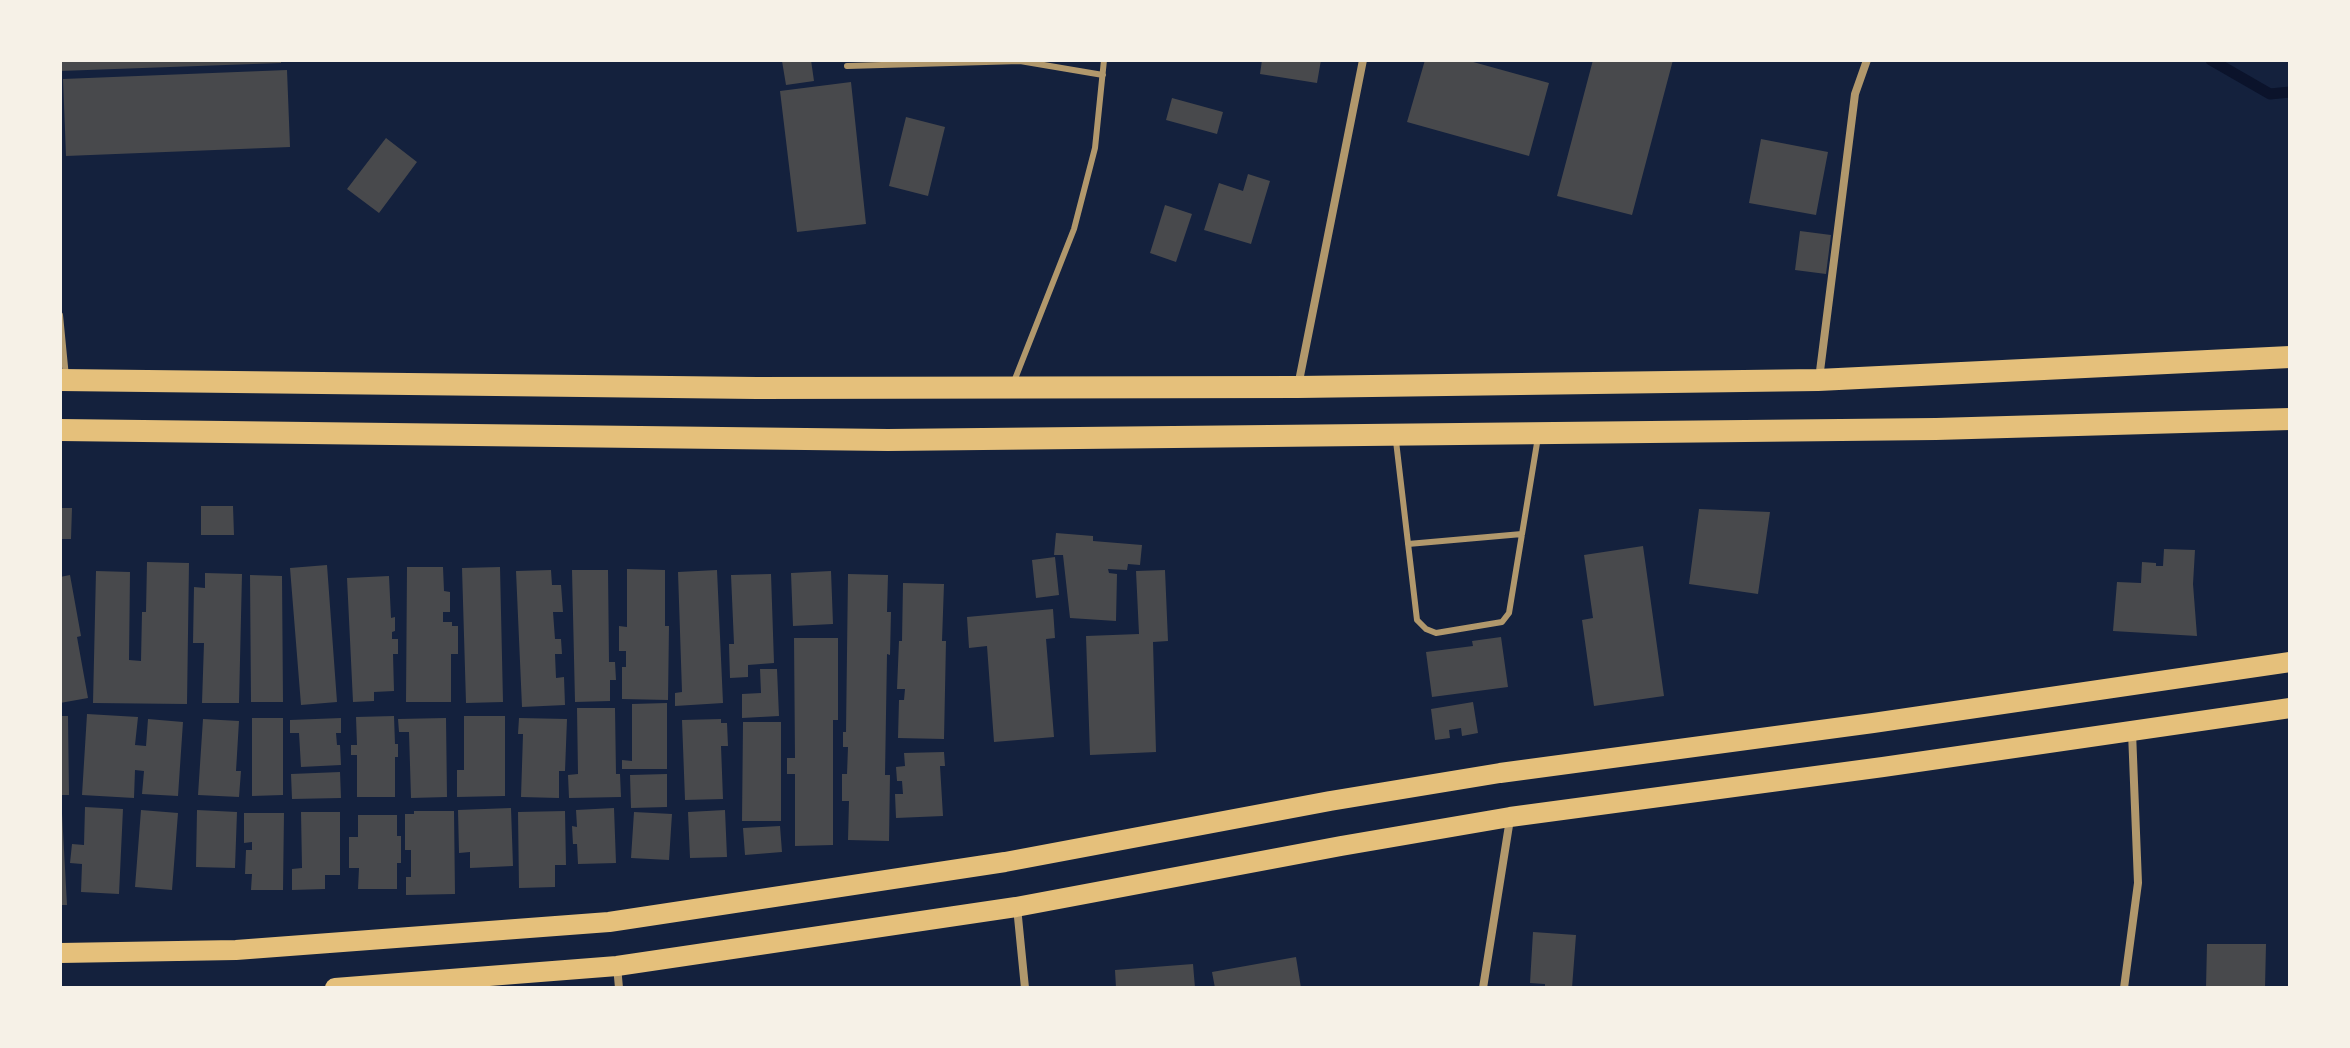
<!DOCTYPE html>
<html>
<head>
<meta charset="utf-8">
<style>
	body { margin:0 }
	#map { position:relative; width:2350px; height:1048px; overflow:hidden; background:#14213d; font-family:Cabin,sans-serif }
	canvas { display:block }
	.frame { position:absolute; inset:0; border:62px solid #f6f1e7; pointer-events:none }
</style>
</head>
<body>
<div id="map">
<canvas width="2350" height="1048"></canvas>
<div class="frame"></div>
</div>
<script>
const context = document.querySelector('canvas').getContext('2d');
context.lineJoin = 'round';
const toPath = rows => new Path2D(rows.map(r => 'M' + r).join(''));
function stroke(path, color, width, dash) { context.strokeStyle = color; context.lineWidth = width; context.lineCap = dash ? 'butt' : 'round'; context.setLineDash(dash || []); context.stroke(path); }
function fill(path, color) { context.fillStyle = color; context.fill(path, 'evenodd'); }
stroke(toPath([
	[2211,60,2270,94,2290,92]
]), '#0b132b', 11);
fill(toPath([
	[60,60,281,60,281,63,60,71],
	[788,60,811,60,814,81,786,85,782,61],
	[1262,60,1321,60,1317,83,1260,74],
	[1425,60,1466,60,1549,83,1529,156,1407,122],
	[1593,60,1673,60,1632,215,1557,196],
	[287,70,290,147,66,156,63,79],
	[851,82,866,224,797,232,780,91],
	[1172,98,1223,112,1217,134,1166,120],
	[906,117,945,127,928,196,889,186],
	[386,138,417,162,379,213,347,189],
	[1761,139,1828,152,1816,215,1749,203],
	[1248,174,1270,181,1251,244,1204,230,1219,183,1243,191],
	[1165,205,1192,214,1176,262,1150,253],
	[1800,231,1831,235,1826,274,1795,270],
	[201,506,233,506,234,535,201,535],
	[60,508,72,508,71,539,60,539],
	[1699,509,1770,512,1758,594,1689,584],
	[1056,533,1093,536,1093,541,1142,545,1140,565,1128,564,1127,570,1108,569,1109,573,1117,574,1116,621,1070,618,1063,555,1054,555],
	[1643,546,1664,696,1594,706,1582,620,1593,618,1584,555],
	[2164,549,2195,550,2193,584,2197,636,2113,631,2117,582,2141,583,2142,562,2156,563,2156,566,2163,566],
	[1055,557,1059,595,1036,598,1032,560],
	[147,562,189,563,187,704,93,703,96,571,130,572,129,660,141,661,142,612,146,612],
	[327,565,337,702,301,705,290,568],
	[407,567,443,567,444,591,450,592,450,612,443,612,443,622,452,622,452,626,458,626,458,654,451,654,451,702,406,702],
	[500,567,503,702,466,703,462,568],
	[627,569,665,570,665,626,669,626,668,700,622,699,622,667,626,667,626,651,619,651,619,626,627,627],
	[551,570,552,585,561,585,563,612,553,612,555,639,561,639,562,654,555,654,556,678,564,677,565,705,522,707,516,571],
	[572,570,608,570,609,662,615,662,616,680,610,680,610,701,575,702],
	[717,570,723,703,675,706,675,693,682,692,678,572],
	[1165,570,1168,641,1153,642,1156,752,1090,755,1086,636,1139,634,1136,571],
	[831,571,833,624,793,626,791,573],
	[205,573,242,574,239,703,202,703,204,643,193,643,194,587,205,588],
	[771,574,774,663,748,665,748,677,730,678,729,644,734,644,731,575],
	[848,574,888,575,887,612,891,612,890,655,887,654,885,775,890,775,889,841,848,840,849,801,842,801,842,774,847,774,848,747,843,747,843,732,846,732],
	[70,575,81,636,77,637,88,698,60,703,60,577],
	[250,575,282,576,283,702,251,702],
	[389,576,391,618,395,617,395,631,392,632,392,639,398,639,398,654,393,654,394,691,374,692,374,701,353,702,347,578],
	[903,583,944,584,942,641,946,641,944,739,898,738,899,700,904,700,905,689,897,689,899,641,902,641],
	[1053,609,1055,638,1046,639,1054,737,994,742,987,646,969,648,967,617],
	[1501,637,1508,687,1432,697,1426,652,1473,646,1472,641],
	[794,638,838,638,838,720,833,720,833,845,795,846,795,774,787,774,787,758,795,758],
	[760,669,777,669,779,716,742,718,742,694,761,693],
	[1473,702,1478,733,1462,736,1461,728,1449,730,1450,738,1435,740,1431,709],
	[667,703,667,769,622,769,622,760,632,761,632,704],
	[577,708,615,708,616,774,620,774,621,797,569,798,568,775,578,774],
	[87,714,138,717,135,745,146,746,148,719,183,722,178,796,142,794,144,771,135,770,134,798,82,795],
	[60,716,68,716,69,795,60,795],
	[394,716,395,744,398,744,398,757,395,757,395,797,357,797,357,755,351,755,351,745,357,745,356,717],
	[464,716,505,716,505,796,457,797,457,770,464,770],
	[252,718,283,718,283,795,252,796],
	[341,718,341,733,336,733,337,745,340,745,341,765,301,767,299,733,290,733,290,720],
	[446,718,447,797,411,798,409,732,399,732,398,719],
	[519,718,567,719,565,771,559,771,559,798,521,797,523,734,518,734],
	[203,719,239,721,236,771,241,771,239,797,198,795],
	[721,719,721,723,727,723,728,746,721,746,723,799,685,800,682,720],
	[743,722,781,722,781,821,742,821],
	[944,752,945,766,940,766,943,816,896,818,895,794,903,794,902,781,897,781,896,767,905,766,904,753],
	[340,772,341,798,292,799,291,774],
	[667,774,667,807,631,808,630,775],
	[85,807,123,809,119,894,81,892,82,864,70,863,72,844,84,845],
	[511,808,513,866,470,868,470,852,459,853,458,810],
	[614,808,616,863,578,864,577,844,573,844,572,826,577,827,576,810],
	[141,810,178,813,172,890,135,887],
	[197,810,237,812,235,868,196,867],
	[725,810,727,857,690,858,688,812],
	[414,811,454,811,455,894,406,895,406,877,411,877,411,850,405,850,405,814,414,814],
	[565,811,566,865,555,865,555,887,519,888,518,812],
	[301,812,340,812,340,875,325,875,325,889,292,890,292,869,302,868],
	[634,812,672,814,669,860,631,858],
	[62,813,67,905,60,905,60,814],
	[244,813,284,813,283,890,251,890,252,874,245,874,246,850,252,850,252,842,244,843],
	[358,815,397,815,397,836,401,836,401,863,397,863,397,889,358,889,359,868,349,868,349,837,358,837],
	[780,826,782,852,745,855,743,828],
	[1533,932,1576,935,1572,988,1545,988,1545,984,1530,983],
	[2207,944,2266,944,2265,988,2206,988],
	[1296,957,1301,988,1215,988,1212,972],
	[1193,964,1195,988,1116,988,1115,970]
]), '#48494c');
stroke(toPath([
	[847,66,1020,61,1103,75],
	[60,315,66,377],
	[1013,384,1074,229,1095,148,1104,60],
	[1396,441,1417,620,1426,629,1436,633,1502,622,1509,613,1538,437],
	[1408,544,1522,534]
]), '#b1986c', 6);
stroke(toPath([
	[1819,379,1855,94,1867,60],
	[1298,386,1363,60],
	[1017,907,1025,988],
	[617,966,619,988],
	[1483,988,1510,819],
	[2124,988,2138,883,2132,732]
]), '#b1986c', 8);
stroke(toPath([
	[60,953,236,950,609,922,1005,862,1330,801,1500,773,1873,723,2290,662],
	[335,988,617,966,1016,907,1341,846,1510,817,1883,767,2290,708]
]), '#e5c07b', 20);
stroke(toPath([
	[60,380,757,388,1298,387,1818,380,2290,357],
	[60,430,888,440,1936,429,2290,419]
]), '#e5c07b', 22);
</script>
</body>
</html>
